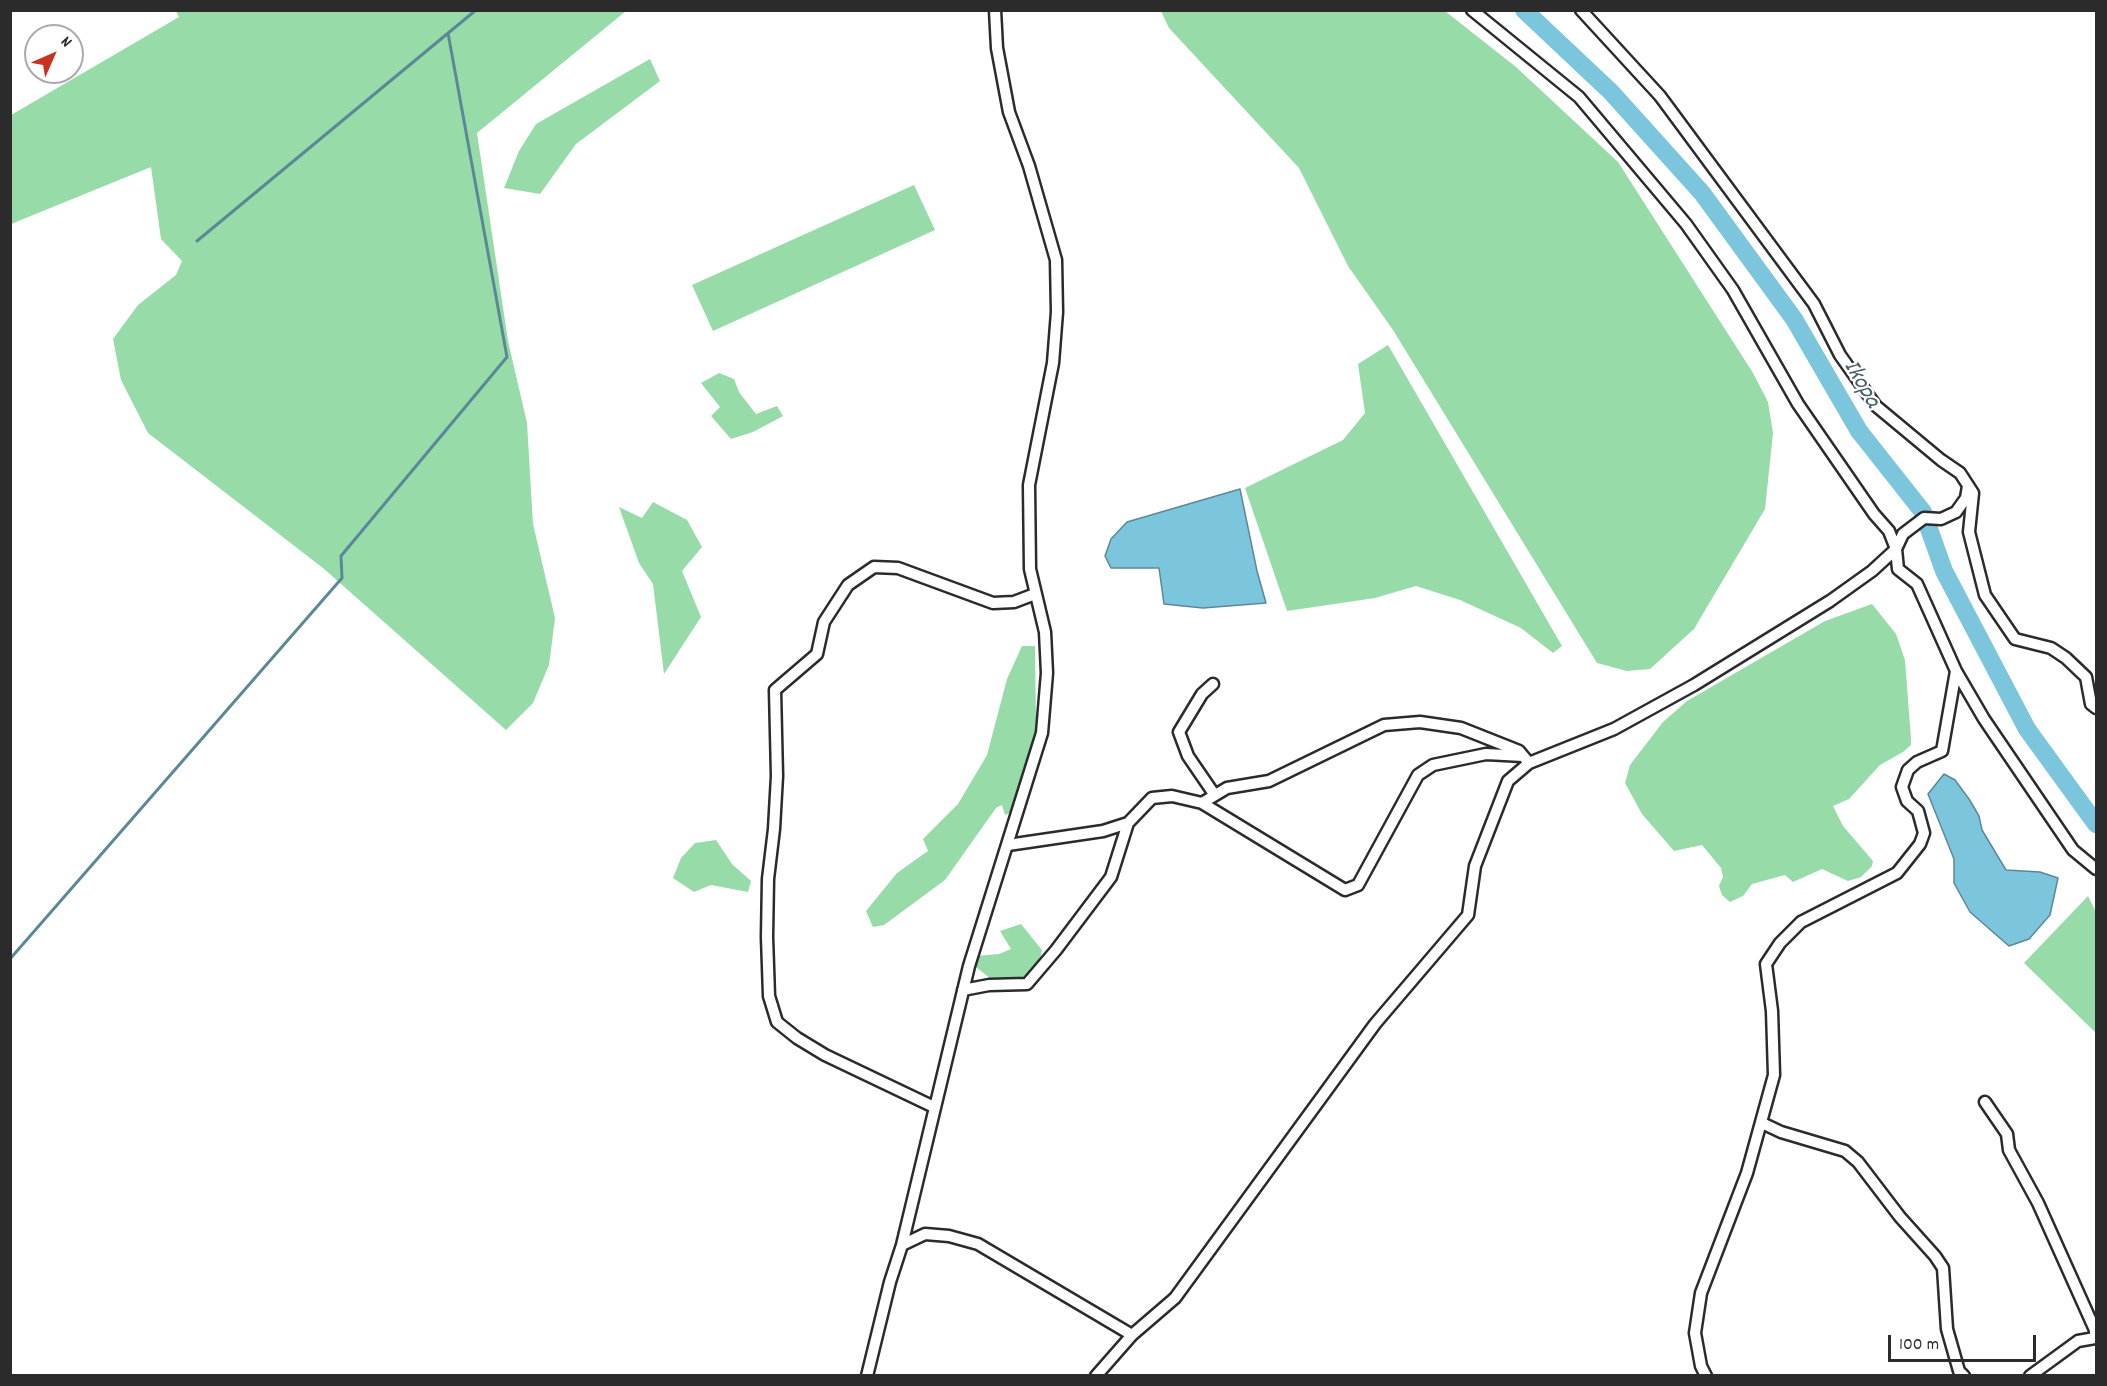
<!DOCTYPE html>
<html>
<head>
<meta charset="utf-8">
<style>
	body { margin:0 }
	#map { position:relative; width:2107px; height:1386px; overflow:hidden; background:#fff; font-family:Dekko,sans-serif }
	canvas { display:block }
	.frame { position:absolute; inset:0; border:12px solid #2b2b2b; pointer-events:none }
	.north { position:absolute; left:24px; top:24px; width:60px; height:60px; box-sizing:border-box; background:#fff; border:2px solid #aaa; border-radius:50%; rotate:45deg; font-size:16px; font-weight:700; line-height:24px; text-align:center; color:#2b2b2b }
	.north::after { content:''; display:block; margin:auto; width:21px; height:27px; background:#c8321e; clip-path:polygon(50% 0,100% 100%,50% 72%,0 100%) }
	.scale { position:absolute; left:1888px; top:1335px; width:148px; height:27px; box-sizing:border-box; border:3px solid #2b2b2b; border-top:0; padding-left:8px; font-size:18px; line-height:21px; white-space:nowrap; color:#2b2b2b; -webkit-text-stroke:4px #fff; paint-order:stroke }
</style>
</head>
<body>
<div id="map">
<canvas width="2107" height="1386"></canvas>
<div class="frame"></div>
<div class="north">N</div>
<div class="scale">100 m</div>
</div>
<script>
const context = document.querySelector('canvas').getContext('2d');
context.lineJoin = 'round';
function fill(path, color) { context.fillStyle = color; context.fill(path, 'evenodd'); }
const toPath = rows => new Path2D(rows.map(r => 'M' + r).join(''));
function stroke(path, color, width, dash) { context.strokeStyle = color; context.lineWidth = width; context.lineCap = dash ? 'butt' : 'round'; context.setLineDash(dash || []); context.stroke(path); }
function drawText(font, color, halo, rows, align = 'center') {
  context.font = font + ' Dekko,sans-serif'; context.lineWidth = 4.5; context.setLineDash([]); context.textBaseline = 'middle'; context.strokeStyle = halo; context.fillStyle = color; for (const [text, x, y, turn = 0] of rows) {
    context.save(); context.translate(x, y); context.rotate((+turn || 0) * Math.PI / 180); context.textAlign = isNaN(turn) ? turn : align; if (halo) context.strokeText(text, 0, 0); context.fillText(text, 0, 0); context.restore();
  }
}
fill(toPath([
	[176,11,626,11,477,133,508,341,527,423,533,524,555,618,549,665,533,703,506,730,323,568,148,433,121,380,113,339,138,305,176,275,182,261,161,239,151,167,11,224,11,115,179,17],
	[1161,11,1445,11,1516,67,1618,162,1753,373,1768,402,1773,433,1765,509,1694,629,1650,669,1627,671,1597,663,1393,330,1348,266,1299,168,1169,28],
	[650,59,660,81,576,144,540,194,504,188,519,151,536,124],
	[914,185,935,230,713,331,692,285],
	[1388,345,1562,646,1553,653,1521,628,1460,600,1416,586,1375,598,1287,611,1245,488,1343,440,1365,413,1358,364],
	[719,373,734,379,739,392,756,414,777,406,783,416,753,432,731,439,711,416,720,407,701,383],
	[653,502,687,520,702,547,682,571,701,617,664,674,653,584,639,563,619,507,642,518],
	[1872,604,1896,634,1905,660,1911,739,1911,745,1903,752,1880,765,1849,799,1833,806,1843,826,1873,861,1872,866,1861,877,1848,881,1822,869,1793,882,1785,875,1752,884,1743,896,1730,902,1722,895,1719,886,1723,877,1721,868,1702,845,1674,851,1642,814,1625,783,1630,765,1663,722,1687,701,1825,621],
	[1022,646,1035,646,1036,728,1015,811,1005,815,1002,805,996,808,945,880,884,925,873,927,866,911,897,873,928,851,923,839,958,804,987,755,1007,679],
	[716,840,732,864,751,881,748,892,711,885,694,892,673,878,681,858,695,843],
	[2088,896,2096,912,2096,1033,2024,963],
	[1021,924,1042,950,1039,965,1022,981,996,983,976,967,976,956,999,954,1011,949,1000,931]
]), '#96dba8');
const water = toPath([
	[1240,489,1257,571,1266,603,1203,608,1164,604,1159,568,1111,568,1105,556,1111,539,1127,522,1240,489],
	[1944,774,1955,780,1969,799,1979,816,1982,830,2006,870,2040,872,2058,878,2050,915,2029,939,2009,946,1970,912,1954,883,1954,859,1928,794,1944,774]
]);
fill(water, '#7cc6dd');
stroke(water, '#5c8896', 1.5);
stroke(toPath([
	[197,241,476,10],
	[10,959,342,578,341,556,507,357,448,33]
]), '#5c8896', 3);
stroke(toPath([
	[1524,10,1611,92,1702,193,1794,319,1859,431,1923,512,1944,571,2027,729,2096,824]
]), '#7cc6dd', 18);
const minor = toPath([
	[1472,10,1579,97,1686,224,1733,290,1798,404,1874,514,1889,531,1896,549,1898,569,1917,584,1956,671,1984,719,2073,850,2096,869],
	[1581,10,1660,96,1814,304,1840,355,1876,406,1941,460,1960,473,1973,493,1969,532,1985,595,2015,639,2051,648,2066,658,2086,677,2091,704,2096,708],
	[1213,684,1202,694,1179,732,1188,756,1214,794],
	[1202,803,1345,890,1358,885,1418,775,1433,765,1486,754,1523,756],
	[1008,845,1103,831,1128,823,1152,798,1172,796,1202,803,1227,788,1269,781,1384,725,1420,722,1461,728,1519,751,1529,763],
	[963,990,989,985,1027,984,1056,950,1111,877,1128,823],
	[1985,1102,2007,1134,2009,1150,2038,1203,2095,1330,2095,1338,2078,1341,2030,1376],
	[934,1107,825,1055,797,1038,777,1022,769,996,767,937,768,879,774,829,777,776,775,690,817,654,824,622,848,585,874,567,898,568,993,603,1014,602,1035,594],
	[1762,1123,1781,1132,1845,1151,1858,1162,1900,1217,1935,1256,1943,1268,1947,1329,1959,1371,1964,1376],
	[902,1245,925,1234,949,1236,978,1244,1132,1335],
	[867,1376,890,1282,902,1245,969,966,1042,733,1047,673,1045,632,1030,569,1029,485,1053,363,1057,312,1056,260,1029,166,1009,112,997,48,995,10],
	[1096,1376,1132,1335,1175,1298,1375,1024,1468,915,1475,866,1508,781,1529,763,1614,729,1694,685,1830,601,1872,571,1896,549,1903,534,1924,518,1941,519,1956,512,1966,498,1968,486],
	[1706,1376,1701,1366,1695,1333,1701,1293,1747,1173,1774,1075,1772,1011,1766,964,1780,943,1801,922,1897,873,1920,844,1924,833,1918,811,1907,801,1902,787,1908,770,1917,762,1942,751,1956,671]
]);
stroke(minor, '#2b2b2b', 15);
stroke(minor, '#fff', 10);
drawText('italic 24px', '#476169', '#fff', [
	["Ikopa",1860,385,60]
]);
</script>
</body>
</html>
